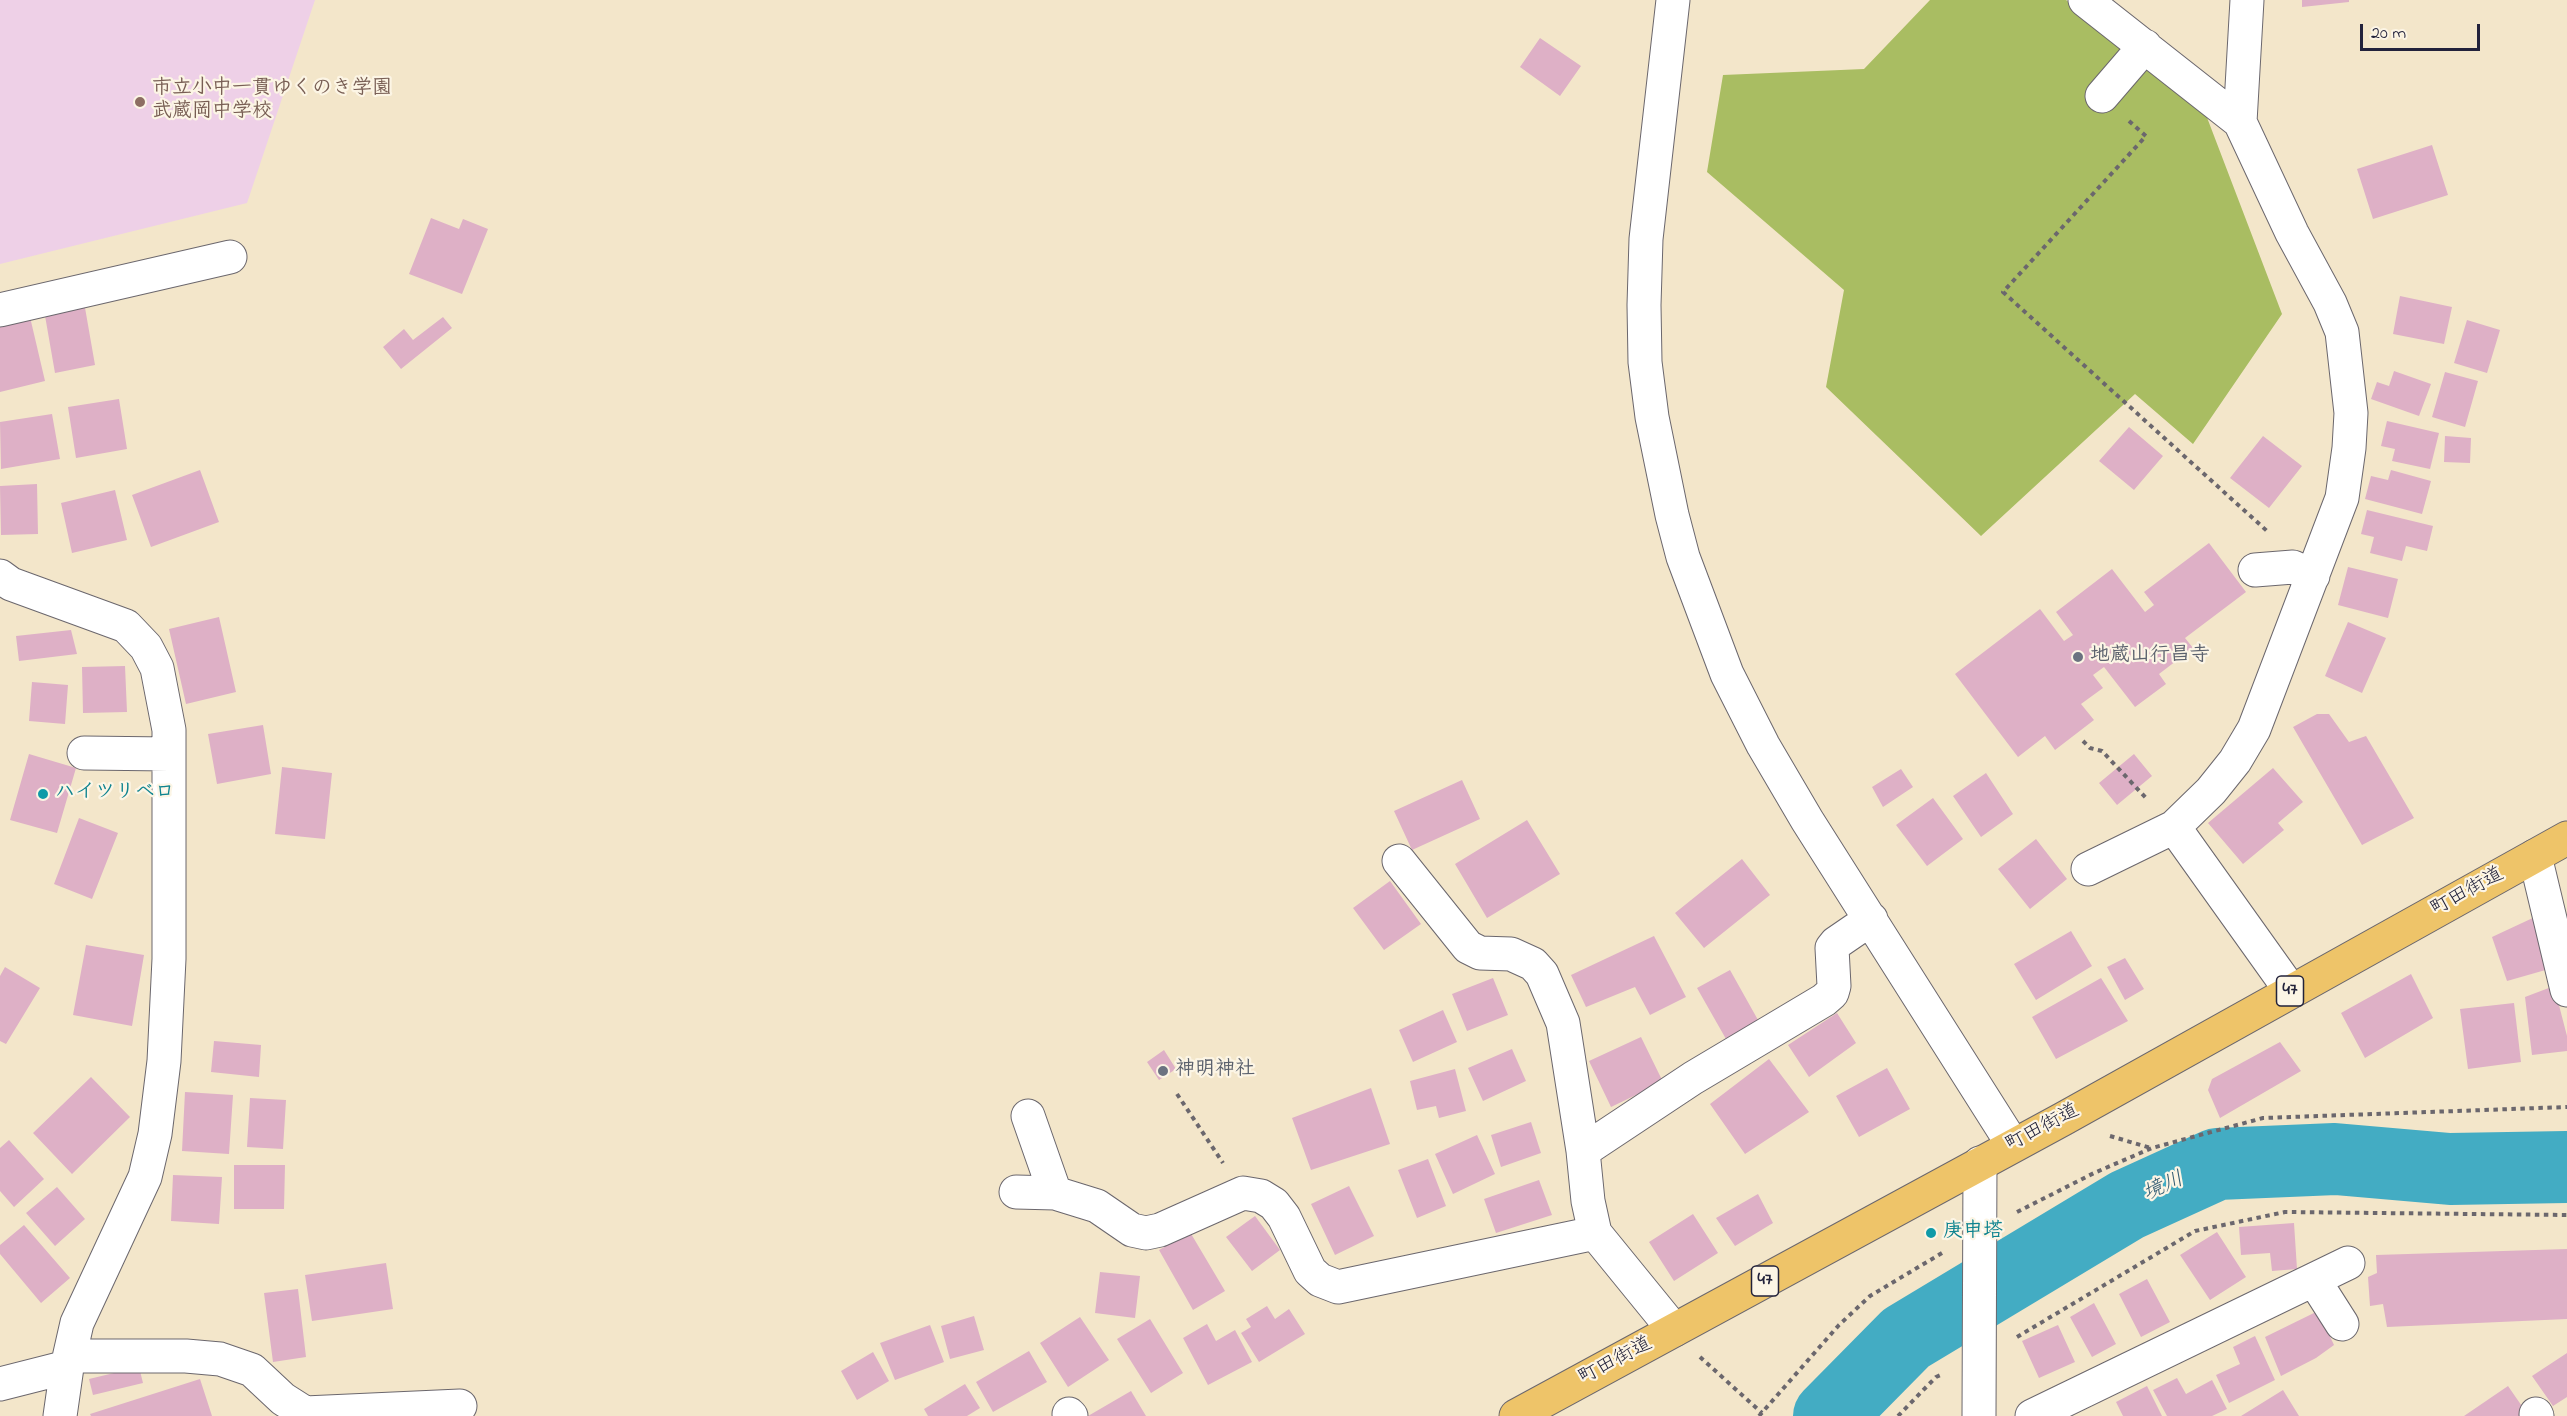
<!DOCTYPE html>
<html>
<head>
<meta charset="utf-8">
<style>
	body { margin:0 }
	#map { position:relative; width:2567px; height:1416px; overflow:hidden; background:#f3e6ca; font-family:"Indie Flower",sans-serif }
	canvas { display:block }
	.scale { position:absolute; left:2360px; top:24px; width:120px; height:27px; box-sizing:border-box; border:3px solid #22223b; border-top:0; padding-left:8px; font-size:18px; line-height:21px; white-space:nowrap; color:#22223b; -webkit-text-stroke:4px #fcf5e5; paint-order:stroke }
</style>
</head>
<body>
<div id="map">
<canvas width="2567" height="1416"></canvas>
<div class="scale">20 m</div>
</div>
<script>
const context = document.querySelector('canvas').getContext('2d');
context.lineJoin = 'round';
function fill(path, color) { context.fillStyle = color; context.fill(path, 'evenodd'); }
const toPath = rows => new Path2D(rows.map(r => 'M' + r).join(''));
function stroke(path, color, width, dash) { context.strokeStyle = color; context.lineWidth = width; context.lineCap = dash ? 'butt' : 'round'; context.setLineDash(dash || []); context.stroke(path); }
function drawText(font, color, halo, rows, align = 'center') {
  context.font = font + ' "Indie Flower","Klee One",sans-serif'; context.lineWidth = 4.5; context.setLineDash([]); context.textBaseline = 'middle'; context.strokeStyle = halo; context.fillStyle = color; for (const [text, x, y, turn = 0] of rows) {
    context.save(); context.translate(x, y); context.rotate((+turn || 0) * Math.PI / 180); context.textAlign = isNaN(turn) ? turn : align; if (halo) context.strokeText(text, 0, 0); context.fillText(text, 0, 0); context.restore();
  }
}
fill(toPath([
	[0,0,315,0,247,203,0,264]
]), '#eed0e7');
fill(toPath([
	[1930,0,2066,0,2203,107,2282,314,2193,444,2135,394,1981,536,1826,387,1844,290,1707,172,1723,75,1864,69]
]), '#a9bd62');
stroke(toPath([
	[1829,1416,1906,1338,2127,1205,2217,1164,2335,1159,2450,1169,2567,1167]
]), '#43acc3', 72);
fill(toPath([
	[2302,0,2349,0,2349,2,2302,7],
	[1540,38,1581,66,1560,96,1520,67],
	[2432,145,2448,195,2373,219,2357,169],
	[431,218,459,229,463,219,488,229,462,294,409,274],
	[2400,296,2452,307,2444,344,2393,334],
	[84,302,95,365,55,373,44,310],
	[30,317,45,381,0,392,0,324],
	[443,317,452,328,401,369,383,347,404,329,413,340],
	[2467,320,2500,330,2487,373,2454,363],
	[2394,371,2431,384,2419,416,2371,399,2377,382,2389,386],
	[2445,372,2478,381,2465,427,2432,417],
	[119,399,127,449,76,458,68,407],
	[52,414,60,459,1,469,0,422],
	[2387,421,2439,433,2430,469,2392,461,2395,449,2381,446],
	[2129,427,2163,456,2134,490,2099,461],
	[2263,436,2302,466,2269,508,2230,478],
	[2445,436,2471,438,2470,463,2444,462],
	[200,470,219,522,151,547,132,495],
	[2391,470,2431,481,2422,514,2365,499,2371,476,2388,480],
	[37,484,38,534,1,535,0,486],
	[115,490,127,540,72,553,61,503],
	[2367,510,2433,526,2427,551,2406,546,2402,561,2370,553,2374,537,2361,534],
	[2209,543,2246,592,2185,638,2193,648,2159,674,2166,684,2135,707,2104,667,2093,675,2103,688,2081,704,2094,720,2055,750,2045,736,2018,757,1955,674,2040,609,2064,641,2073,635,2056,612,2112,569,2145,612,2154,605,2144,592],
	[2348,567,2398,579,2388,618,2338,605],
	[219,617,236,692,186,704,169,629],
	[2348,622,2386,638,2362,693,2325,676],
	[71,630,77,654,19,661,16,636],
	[125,666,127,712,83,713,82,667],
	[32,682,68,685,65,724,29,721],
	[2317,714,2329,714,2349,742,2366,736,2414,818,2362,845,2293,727],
	[263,725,271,774,217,784,208,734],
	[29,754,76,768,57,833,10,820],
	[2134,754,2152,776,2117,805,2099,783],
	[282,767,332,773,325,839,275,834],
	[2273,768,2303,802,2278,823,2284,830,2243,864,2208,823],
	[1901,769,1913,787,1883,807,1872,787],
	[1986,773,2013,814,1981,837,1953,796],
	[1462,780,1480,819,1412,850,1394,811],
	[1933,798,1963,839,1927,866,1896,825],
	[79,818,118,833,92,899,54,884],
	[1527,820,1560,874,1487,918,1455,864],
	[2036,839,2067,879,2030,909,1998,869],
	[1742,859,1770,895,1704,948,1675,913],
	[1390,881,1421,924,1384,950,1353,908],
	[2537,916,2549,969,2507,981,2492,937],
	[2071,931,2092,966,2036,1000,2014,964],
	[1654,936,1686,997,1650,1015,1635,987,1586,1007,1571,975],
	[86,945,144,955,132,1026,73,1015],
	[2125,958,2144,989,2125,1000,2107,967],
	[5,967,40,988,6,1044,0,1041,0,976],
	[1730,970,1758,1020,1726,1039,1697,988],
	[2411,974,2433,1018,2365,1058,2341,1013],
	[1493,978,1508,1015,1467,1031,1452,994],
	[2101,978,2128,1021,2056,1059,2032,1017],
	[2554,986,2567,1036,2567,1051,2532,1055,2525,997],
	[2514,1003,2521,1062,2468,1069,2460,1009],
	[1443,1010,1457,1042,1413,1062,1399,1030],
	[1837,1013,1856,1043,1809,1077,1788,1045],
	[1641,1037,1663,1082,1611,1107,1589,1061],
	[214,1041,261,1045,259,1077,211,1072],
	[2280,1042,2301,1071,2220,1118,2208,1090,2212,1079],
	[1512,1049,1526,1081,1483,1101,1468,1068],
	[1164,1050,1176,1069,1159,1080,1147,1062],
	[1769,1059,1809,1112,1745,1154,1710,1104],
	[1887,1068,1910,1109,1859,1137,1836,1096],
	[1455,1069,1466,1111,1439,1118,1436,1106,1417,1110,1410,1081],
	[91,1077,130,1117,72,1174,33,1133],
	[1371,1088,1390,1144,1311,1170,1292,1118],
	[185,1092,233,1095,229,1154,182,1151],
	[250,1098,286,1100,283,1149,247,1147],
	[1531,1122,1541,1153,1501,1167,1491,1135],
	[1477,1135,1495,1174,1453,1194,1435,1154],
	[9,1140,44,1179,14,1207,0,1191,0,1148],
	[1428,1159,1446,1206,1417,1218,1398,1170],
	[234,1165,285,1165,284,1209,234,1209],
	[173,1175,222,1177,219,1224,171,1221],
	[1539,1180,1552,1215,1496,1233,1484,1199],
	[1349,1186,1374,1236,1335,1255,1311,1204],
	[57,1187,85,1219,55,1246,26,1213],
	[1758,1194,1773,1223,1735,1246,1716,1218],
	[1693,1214,1718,1253,1674,1281,1649,1242],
	[1255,1216,1280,1250,1252,1271,1226,1237],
	[2294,1223,2297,1269,2272,1271,2270,1253,2241,1255,2239,1227],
	[24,1225,70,1278,41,1303,0,1254,0,1245],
	[1190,1232,1225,1291,1193,1310,1159,1250],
	[2217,1232,2246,1277,2210,1300,2180,1255],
	[2567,1249,2567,1319,2387,1327,2383,1304,2370,1306,2368,1277,2377,1273,2376,1255],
	[386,1263,393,1309,312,1321,305,1275],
	[1100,1272,1140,1276,1135,1318,1095,1313],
	[2147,1279,2170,1322,2141,1337,2119,1294],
	[298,1289,306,1357,273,1362,264,1293],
	[2094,1303,2116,1344,2092,1357,2070,1317],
	[1267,1306,1275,1319,1289,1309,1305,1334,1259,1362,1241,1333,1251,1327,1246,1319],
	[2318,1311,2334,1345,2316,1358,2281,1376,2265,1337],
	[974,1316,984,1350,950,1359,941,1326],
	[1080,1317,1109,1360,1068,1387,1040,1343],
	[1150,1319,1183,1373,1151,1393,1117,1339],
	[1207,1324,1216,1341,1235,1330,1252,1362,1208,1385,1183,1338],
	[930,1325,944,1362,895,1380,880,1343],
	[2058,1325,2075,1362,2039,1378,2022,1341],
	[2255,1336,2275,1380,2229,1403,2216,1375,2240,1364,2233,1347],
	[1029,1351,1047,1382,993,1412,976,1382],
	[873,1352,889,1381,857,1400,841,1371],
	[2567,1353,2567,1397,2553,1406,2532,1376],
	[139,1367,143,1383,93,1395,89,1379],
	[2177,1378,2186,1394,2212,1380,2227,1409,2212,1416,2167,1416,2153,1390],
	[200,1379,212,1416,91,1416,90,1414],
	[965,1384,980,1408,967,1416,928,1416,924,1409],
	[2147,1386,2162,1416,2123,1416,2116,1402],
	[2508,1386,2526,1412,2519,1416,2464,1416],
	[2283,1390,2299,1416,2241,1416],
	[1131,1391,1146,1416,1088,1416]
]), '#deb0c6');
const minor = toPath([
	[1673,0,1646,239,1644,305,1645,362,1652,417,1672,515,1683,557,1727,674,1763,745,1807,820,2013,1145],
	[2085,0,2240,122],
	[2247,0,2240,122,2292,233,2330,303,2342,332,2351,413,2349,448,2342,498,2254,729,2235,761,2211,791,2174,827,2291,991],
	[2102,96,2145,46],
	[0,310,230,257],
	[2255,570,2293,567,2313,576],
	[0,576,11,584,126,626,146,647,157,668,169,730,169,959,164,1061,155,1134,145,1177,77,1323,67,1367,60,1416],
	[84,753,169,754],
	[2535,856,2567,990],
	[1399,861,1468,947,1480,953,1511,954,1533,964,1542,974,1563,1023,1583,1151],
	[2088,869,2174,827],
	[1028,1116,1055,1193,1097,1206,1132,1230,1146,1233,1160,1230,1243,1193,1261,1196,1274,1204,1284,1217,1310,1271,1320,1280,1338,1287,1595,1233],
	[1016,1192,1055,1193],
	[2314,1280,2342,1324],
	[1674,1330,1595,1233,1588,1201,1583,1151,1693,1078,1824,1000,1832,993,1834,986,1832,948,1836,943,1871,919],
	[70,1356,186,1356,220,1359,252,1370,283,1399,305,1413,460,1406],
	[0,1384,67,1367],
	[1069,1414,1071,1416],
	[2536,1414,2537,1416],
	[1979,1416,1980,1163],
	[2032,1416,2348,1263]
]);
const major = toPath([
	[1516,1416,2063,1119,2567,838]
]);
stroke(minor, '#6b676d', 35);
stroke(major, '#6b676d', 35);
stroke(toPath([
	[2129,121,2146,136,2003,292,2267,531],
	[2083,741,2090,748,2102,751,2146,798],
	[1177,1094,1223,1163],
	[2110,1136,2151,1148],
	[2017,1212,2094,1173,2152,1148,2263,1118,2567,1107],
	[2017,1337,2195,1231,2285,1212,2567,1215],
	[1700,1357,1762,1413],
	[1759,1416,1839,1325,1870,1296,1942,1253],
	[1898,1416,1936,1377,1943,1374]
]), '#6b676d', 4, [4.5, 4.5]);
stroke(minor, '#fff', 33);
stroke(major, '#eec469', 33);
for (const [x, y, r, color] of [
	[140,102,6,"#8d6e63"],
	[2078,657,6,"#6b7280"],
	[43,794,6,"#0f9aa8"],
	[1163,1071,6,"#6b7280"],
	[1931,1233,6,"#0f9aa8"]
]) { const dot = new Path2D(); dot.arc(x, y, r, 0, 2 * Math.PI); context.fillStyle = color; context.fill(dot); stroke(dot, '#fcf5e5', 2); }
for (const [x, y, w] of [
	[2290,991,27],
	[1765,1281,27]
]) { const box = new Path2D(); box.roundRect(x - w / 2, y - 15, w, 30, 4.5); context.fillStyle = '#fcf5e5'; context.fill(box); stroke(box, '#22223b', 1.5); }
drawText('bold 18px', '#22223b', null, [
	["47",2290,991],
	["47",1765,1281]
]);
drawText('bold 20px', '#785e54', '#fcf5e5', [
	["市立小中一貫ゆくのき学園",152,90],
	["武蔵岡中学校",152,113]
], 'left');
drawText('bold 20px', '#5b616d', '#fcf5e5', [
	["地蔵山行昌寺",2090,657],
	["神明神社",1175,1071]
], 'left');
drawText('bold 20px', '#0d838f', '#fcf5e5', [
	["ハイツリベロ",55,794],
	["庚申塔",1943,1233]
], 'left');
drawText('20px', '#22223b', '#fcf5e5', [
	["町田街道",2468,893,-29],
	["町田街道",2043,1129,-28],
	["町田街道",1616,1362,-28]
]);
drawText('italic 21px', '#2f5971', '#fcf5e5', [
	["境川",2164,1188,-24]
]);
</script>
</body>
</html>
